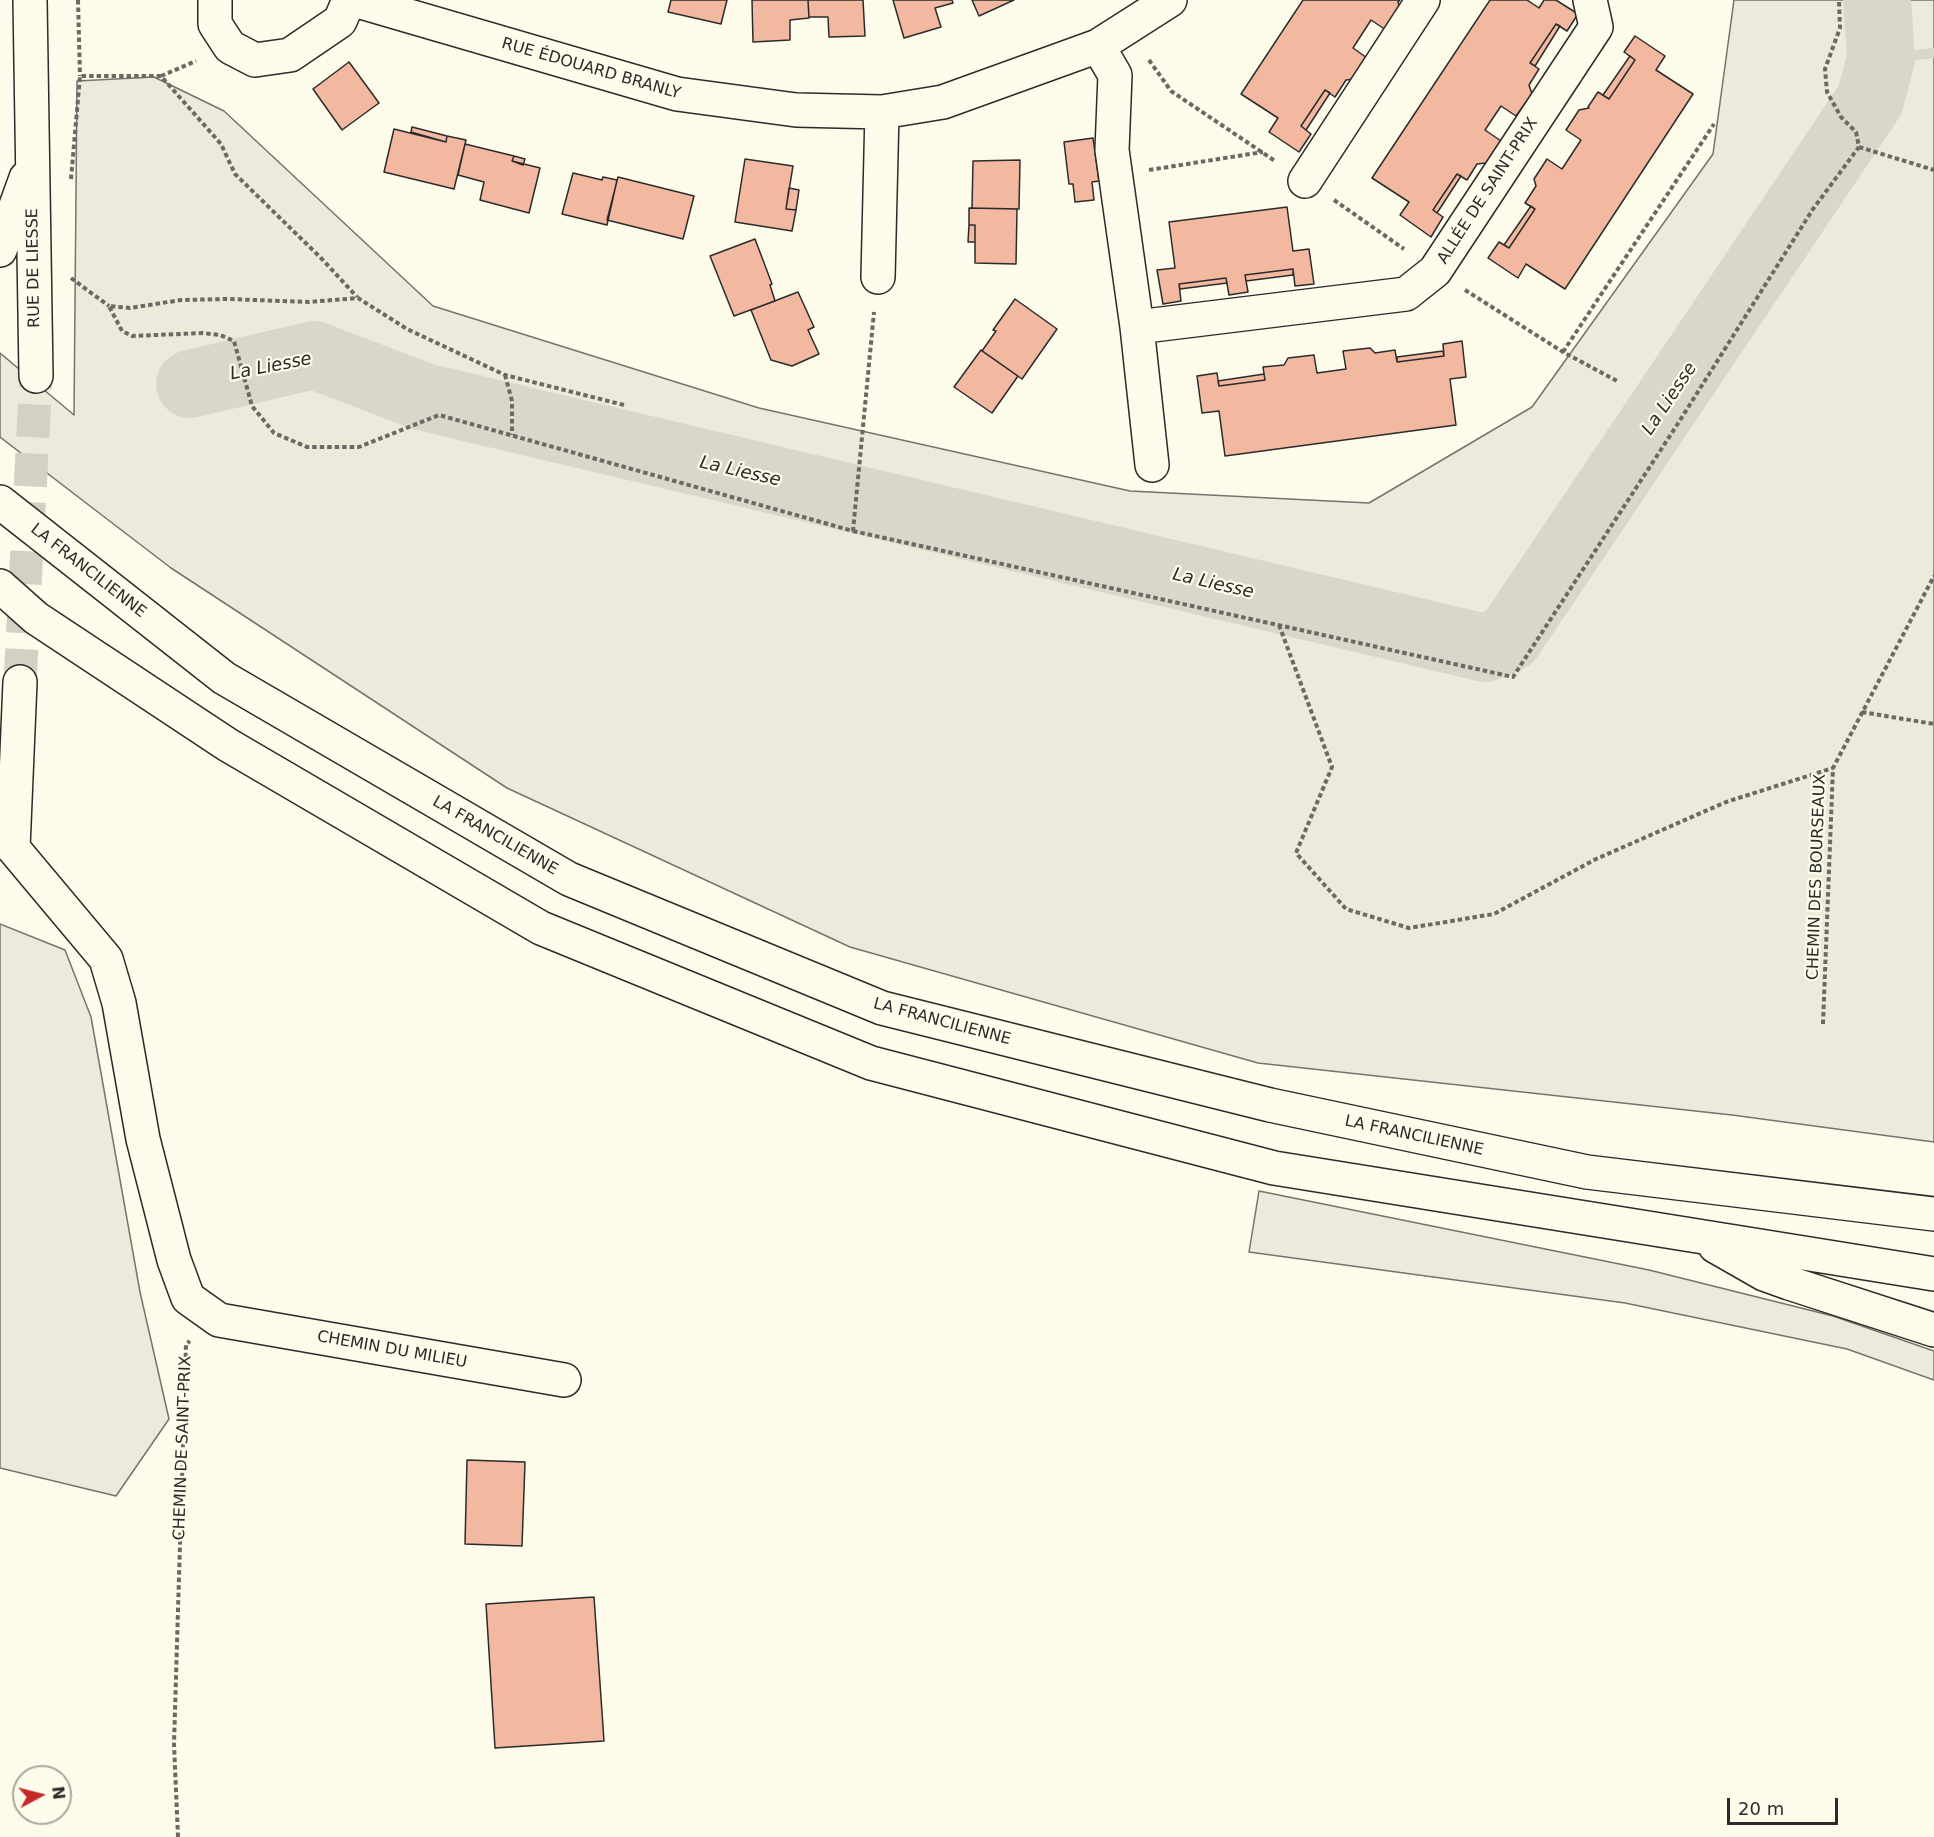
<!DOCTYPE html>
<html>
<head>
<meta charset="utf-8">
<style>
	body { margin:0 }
	#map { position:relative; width:1934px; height:1837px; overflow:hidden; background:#fdfbea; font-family:"DejaVu Sans",sans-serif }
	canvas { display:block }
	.north { position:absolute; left:12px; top:1765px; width:60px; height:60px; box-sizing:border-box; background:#fdfbea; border:2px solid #a9a89e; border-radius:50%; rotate:83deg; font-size:16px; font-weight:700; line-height:24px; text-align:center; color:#2b2b2b }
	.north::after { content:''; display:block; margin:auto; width:21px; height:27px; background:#c62828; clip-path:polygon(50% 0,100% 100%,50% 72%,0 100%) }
	.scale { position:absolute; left:1727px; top:1798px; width:111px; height:27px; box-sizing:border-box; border:3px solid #2b2b2b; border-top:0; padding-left:8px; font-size:18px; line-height:21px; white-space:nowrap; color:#2b2b2b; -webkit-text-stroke:4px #fdfbea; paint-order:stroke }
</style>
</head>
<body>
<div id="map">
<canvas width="1934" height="1837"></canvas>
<div class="north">N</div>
<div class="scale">20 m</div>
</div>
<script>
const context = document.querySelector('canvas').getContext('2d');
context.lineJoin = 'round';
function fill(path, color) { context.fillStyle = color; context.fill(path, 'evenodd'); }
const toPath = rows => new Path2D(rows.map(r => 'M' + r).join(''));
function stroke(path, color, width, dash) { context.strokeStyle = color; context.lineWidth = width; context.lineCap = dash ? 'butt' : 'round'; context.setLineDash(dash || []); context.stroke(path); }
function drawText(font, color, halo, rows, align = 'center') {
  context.font = font + ' "DejaVu Sans",sans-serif'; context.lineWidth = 4.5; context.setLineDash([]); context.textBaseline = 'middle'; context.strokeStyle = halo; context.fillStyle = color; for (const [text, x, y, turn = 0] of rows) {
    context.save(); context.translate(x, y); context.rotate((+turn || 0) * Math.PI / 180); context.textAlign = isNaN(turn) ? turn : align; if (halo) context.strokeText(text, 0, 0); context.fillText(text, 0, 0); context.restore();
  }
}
const green = toPath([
	[1734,0,1934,0,1934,1142,1732,1115,1258,1063,850,947,507,788,171,568,0,437,0,353,74,415,77,81,154,77,224,111,433,306,759,408,1130,491,1369,503,1532,407,1713,154,1734,0],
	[0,924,65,950,91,1017,140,1292,169,1419,116,1496,0,1468,0,924],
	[1259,1191,1649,1270,1833,1316,1934,1351,1934,1380,1847,1349,1625,1303,1249,1252,1259,1191]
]);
fill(green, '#ecebdb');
stroke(green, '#74746e', 1.5);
stroke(toPath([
	[1881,59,1934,53]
]), '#d8d7c9', 10);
stroke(toPath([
	[190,384,314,355,424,397,1485,648,1509,638,1870,100,1881,59,1877,0]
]), '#d8d7c9', 68);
const building = toPath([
	[671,0,727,0,721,24,668,12,671,0],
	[752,0,808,0,809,18,790,20,790,40,753,42,752,0],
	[808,0,863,0,865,36,829,37,828,17,809,17,808,0],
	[893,0,952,0,953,3,935,8,941,27,904,38,893,0],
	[972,0,1014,0,979,16,972,0],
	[1303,0,1400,0,1398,2,1400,9,1386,30,1371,20,1353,48,1367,58,1354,79,1346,80,1335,97,1325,90,1301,126,1311,134,1299,152,1269,132,1278,118,1241,94,1303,0],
	[1490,0,1527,0,1539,8,1544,0,1556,0,1578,14,1567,31,1556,24,1530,63,1539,69,1529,85,1532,94,1516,116,1501,106,1485,130,1501,141,1486,163,1477,164,1467,180,1457,174,1433,210,1443,217,1431,237,1400,215,1409,202,1372,178,1490,0],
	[1556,24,1560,26,1535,66,1530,63,1556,24],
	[1635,36,1665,56,1656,70,1693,94,1565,289,1526,264,1518,278,1488,258,1499,242,1509,248,1535,209,1525,203,1536,186,1534,179,1547,159,1562,169,1581,140,1566,130,1579,110,1589,108,1588,107,1598,92,1609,99,1635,60,1624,52,1635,36],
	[1630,56,1635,60,1609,99,1603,95,1630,56],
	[349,62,379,103,342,130,313,89,349,62],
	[1325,90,1330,93,1306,130,1301,126,1325,90],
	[412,127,447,136,446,142,411,132,412,127],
	[394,129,446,142,447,136,466,140,454,189,384,172,394,129],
	[1093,138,1099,181,1092,182,1094,200,1075,202,1073,184,1069,184,1064,142,1093,138],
	[465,144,514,156,512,161,540,168,529,213,480,200,484,182,458,175,465,144],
	[514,156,525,159,523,165,512,161,514,156],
	[745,159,793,166,786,209,796,210,792,231,735,222,745,159],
	[1020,160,1019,209,972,208,973,161,1020,160],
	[573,173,602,180,603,177,617,180,607,225,562,214,573,173],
	[1457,174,1461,176,1437,213,1433,210,1457,174],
	[618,177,694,196,683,239,607,220,618,177],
	[789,188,799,190,796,210,786,209,789,188],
	[1531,206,1535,209,1509,248,1504,245,1531,206],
	[1287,207,1293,251,1309,249,1314,284,1295,286,1293,269,1245,275,1248,292,1229,295,1226,278,1179,284,1181,301,1163,304,1157,270,1175,268,1169,222,1287,207],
	[969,208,1017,209,1016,264,975,263,975,225,969,225,969,208],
	[969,225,975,225,975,242,968,242,969,225],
	[755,239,772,284,770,285,775,301,734,316,710,256,755,239],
	[1293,269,1293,275,1246,281,1245,275,1293,269],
	[1226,278,1227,283,1180,289,1179,284,1226,278],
	[798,292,814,327,808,330,819,354,792,366,771,360,751,310,798,292],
	[1015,299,1057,329,1022,379,982,351,996,331,993,330,1015,299],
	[1462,341,1466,377,1450,379,1456,425,1225,456,1219,411,1202,413,1197,376,1217,373,1219,386,1265,380,1263,367,1284,365,1288,358,1314,355,1317,373,1346,369,1343,351,1370,348,1375,353,1395,350,1397,362,1444,356,1443,344,1462,341],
	[981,350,1018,376,992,413,954,387,981,350],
	[1443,351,1444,356,1397,362,1397,357,1443,351],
	[1264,374,1265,380,1219,386,1218,381,1264,374],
	[467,1460,525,1462,522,1546,465,1544,467,1460],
	[594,1597,604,1741,495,1748,486,1604,594,1597]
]);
fill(building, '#f2b8a0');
stroke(building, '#2b2b2b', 1.5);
stroke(toPath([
	[20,682,36,376]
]), '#d3d1c4', 33, [33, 16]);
const street = toPath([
	[30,0,36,376],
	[215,0,215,24,230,47,255,60,290,55,340,21,349,0],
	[354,0,677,94,796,110,882,112,943,102,1098,46,1170,0],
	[1098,46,1115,75,1112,150,1137,327,1406,294,1435,271,1596,27,1590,0],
	[1305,181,1423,0],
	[0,250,26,178],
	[878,277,882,112],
	[1137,327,1152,465],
	[13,848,106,959,119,1003,143,1139,174,1260,188,1298,219,1320,564,1380],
	[13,848,20,682]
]);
const highway = toPath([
	[0,502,224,678,569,879,882,1008,1270,1105,1587,1172,1934,1214],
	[0,586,36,618,228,745,541,928,871,1063,1274,1168,1934,1274],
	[1715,1246,1764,1274,1789,1283,1934,1330]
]);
stroke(street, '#2b2b2b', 36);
stroke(highway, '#2b2b2b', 36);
stroke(toPath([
	[78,0,80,76],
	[1149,60,1171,91,1275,161],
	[161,76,196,61],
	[1859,147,1934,170],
	[1149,170,1263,152],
	[71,179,80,76,161,76,221,144,235,174,322,259,357,297],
	[1334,200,1404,249],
	[71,278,109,306],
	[1465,290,1563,352,1619,382],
	[1563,352,1714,124],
	[505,375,512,401,512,435],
	[624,405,505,375,407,329,358,298,309,302,228,299,181,300,130,308,109,306,122,331,132,336,203,333,220,335,234,341,252,406,274,433,307,447,359,447,439,415,853,531,874,312],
	[853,531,1513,677,1677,425,1813,209,1859,147,1856,132,1841,117,1827,92,1825,69,1840,28,1839,0],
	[1279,625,1332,767,1296,853,1346,909,1409,928,1494,914,1596,859,1726,802,1833,768],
	[1862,712,1934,724],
	[1823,1024,1833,768,1934,576],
	[178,1837,174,1744,186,1344,190,1341]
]), '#6a6964', 4, [4.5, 3]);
stroke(street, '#fdfbea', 33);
stroke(highway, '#fdfbea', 33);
drawText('16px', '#2b2b2b', '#fdfbea', [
	["RUE ÉDOUARD BRANLY",591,69,16],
	["ALLÉE DE SAINT-PRIX",1488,191,-57],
	["RUE DE LIESSE",34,268,-91],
	["LA FRANCILIENNE",88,571,38],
	["LA FRANCILIENNE",495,836,30],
	["CHEMIN DES BOURSEAUX",1817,877,-88],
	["LA FRANCILIENNE",942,1022,15],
	["LA FRANCILIENNE",1414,1136,12],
	["CHEMIN DU MILIEU",392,1350,10],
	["CHEMIN DE SAINT-PRIX",183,1448,-88]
]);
drawText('italic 18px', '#2b2b2b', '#fdfbea', [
	["La Liesse",271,367,-11],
	["La Liesse",1670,399,-56],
	["La Liesse",740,472,13],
	["La Liesse",1213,584,13]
]);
</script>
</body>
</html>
